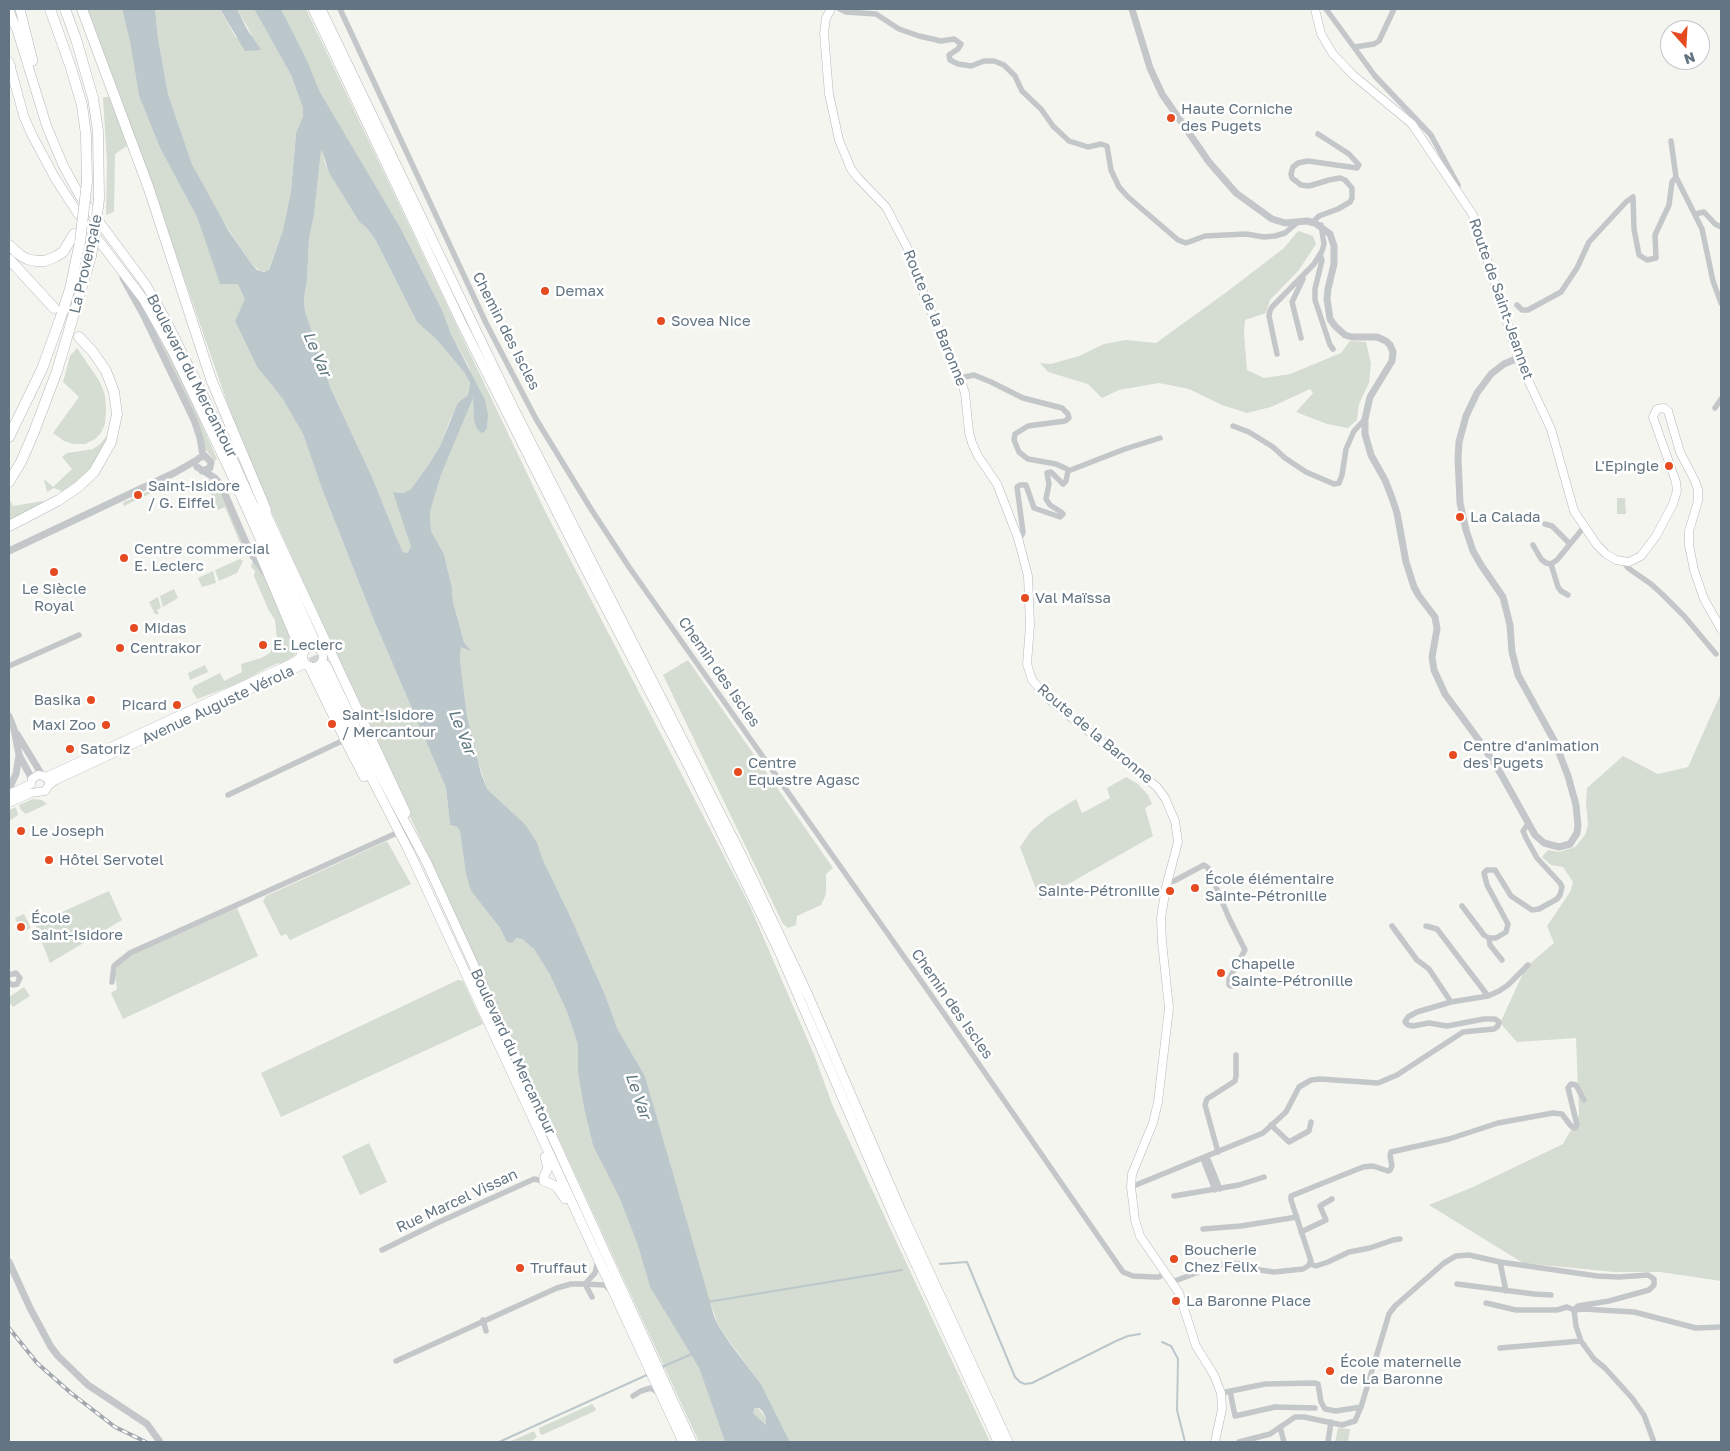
<!DOCTYPE html>
<html>
<head>
<meta charset="utf-8">
<style>
	body { margin:0 }
	#map { position:relative; width:1730px; height:1451px; overflow:hidden; background:#f5f5f0; font-family:"Golos Text",sans-serif }
	canvas { display:block }
	.frame { position:absolute; inset:0; border:10px solid #637582; pointer-events:none }
	.north { position:absolute; left:1660px; top:20px; width:50px; height:50px; box-sizing:border-box; background:#fff; border:1px solid #c1c8cd; border-radius:50%; rotate:161deg; font-size:14px; font-weight:700; line-height:20px; text-align:center; color:#637582 }
	.north::after { content:''; display:block; margin:auto; width:18px; height:22px; background:#e54a20; clip-path:polygon(50% 0,100% 100%,50% 72%,0 100%) }
</style>
</head>
<body>
<div id="map">
<canvas width="1730" height="1451"></canvas>
<div class="frame"></div>
<div class="north">N</div>
</div>
<script>
const context = document.querySelector('canvas').getContext('2d');
context.lineJoin = 'round';
function fill(path, color) { context.fillStyle = color; context.fill(path, 'evenodd'); }
const toPath = rows => new Path2D(rows.map(r => 'M' + r).join(''));
function stroke(path, color, width, dash) { context.strokeStyle = color; context.lineWidth = width; context.lineCap = dash ? 'butt' : 'round'; context.setLineDash(dash || []); context.stroke(path); }
function drawText(font, color, halo, rows, align = 'center') {
  context.font = font + ' "Golos Text",sans-serif'; context.lineWidth = 5; context.setLineDash([]); context.textBaseline = 'middle'; context.strokeStyle = halo; context.fillStyle = color; for (const [text, x, y, turn = 0] of rows) {
    context.save(); context.translate(x, y); context.rotate((+turn || 0) * Math.PI / 180); context.textAlign = isNaN(turn) ? turn : align; if (halo) context.strokeText(text, 0, 0); context.fillText(text, 0, 0); context.restore();
  }
}
fill(toPath([
	[85,9,122,9,130,42,139,96,160,148,197,217,220,283,239,284,246,299,235,321,257,367,282,398,303,434,322,489,373,618,446,788,450,825,457,827,460,831,471,891,500,928,507,941,516,938,522,939,534,949,550,975,567,1012,578,1045,578,1073,584,1108,593,1146,619,1197,637,1243,650,1287,699,1368,725,1442,699,1442,413,823,271,511,239,437,166,226,119,93],
	[155,9,220,9,236,38,252,35,237,9,254,9,291,75,303,108,303,116,296,133,291,191,283,230,268,272,260,271,251,263,220,217,192,164,168,94,158,38],
	[281,9,306,9,545,511,749,904,815,1057,832,1104,990,1442,790,1442,761,1384,719,1327,706,1291,645,1076,617,1028,606,997,571,918,543,860,537,842,525,824,487,789,474,748,467,716,460,660,461,647,470,650,464,642,453,602,452,588,444,554,431,531,430,512,441,475,473,397,474,421,477,429,481,433,469,367,451,334,443,312,400,227,320,92,306,58],
	[103,97,110,97,127,146,115,154,114,212,106,215,107,162],
	[323,149,324,160,329,173,360,223,366,227,375,239,417,322,437,340,464,372,470,383,468,395,460,401,450,420,440,446,429,464,411,489,404,493,394,492,411,547,407,553,403,552,398,541,372,477,331,389,305,311,304,298,307,281,309,239,314,215,321,151],
	[1298,231,1313,236,1316,244,1299,270,1270,300,1266,313,1245,320,1244,334,1247,370,1264,378,1290,374,1341,353,1350,341,1366,342,1371,364,1369,383,1359,404,1357,420,1348,428,1327,424,1296,412,1313,393,1310,389,1271,407,1247,413,1222,405,1189,389,1159,383,1119,390,1102,398,1088,384,1048,372,1040,363,1051,364,1079,356,1104,344,1126,340,1156,343,1228,291,1284,248],
	[142,305,146,311,177,368,217,459,215,461,205,449,196,421],
	[77,348,100,382,105,395,106,409,105,424,101,433,95,439,85,444,73,444,64,441,53,433,79,397,63,382,70,356],
	[110,432,111,433,92,467,64,492,54,488,47,492,44,479,53,487,72,469,62,457,67,453,93,449,100,444],
	[208,479,214,483,221,491,247,549,240,543,225,507,218,510,209,490,206,488],
	[160,486,164,487,124,506,123,504,124,502],
	[9,498,13,506,43,501,41,506,9,524],
	[1617,498,1625,498,1626,514,1617,514],
	[240,559,243,561,237,573,219,581,215,570],
	[253,560,269,584,297,647,295,655,282,664,278,663,265,669,240,683,197,699,192,690,194,686,220,673,224,681,242,672,241,664,261,658,270,653,277,638,275,620,269,611,254,576,255,571,251,567],
	[213,571,216,583,202,587,198,578],
	[174,589,178,598,163,607,160,596],
	[158,597,161,608,157,610,159,614,155,614,149,602],
	[688,660,833,868,826,874,826,894,821,905,797,916,796,925,788,928,783,924,663,675],
	[205,665,208,672,190,680,188,673],
	[1721,693,1721,1281,1660,1272,1614,1272,1523,1263,1429,1205,1473,1187,1563,1144,1579,1115,1576,1038,1517,1042,1500,1023,1526,967,1554,943,1547,926,1570,892,1573,882,1563,867,1551,865,1542,857,1548,850,1559,852,1575,847,1585,835,1588,825,1586,803,1587,788,1623,756,1658,774,1688,767],
	[1126,777,1138,784,1148,795,1152,804,1145,808,1153,836,1040,900,1020,847,1031,831,1047,817,1076,799,1082,813,1110,798,1107,788],
	[33,799,42,800,47,804,26,814,21,810,19,805],
	[16,807,18,815,9,821,9,810],
	[387,841,411,884,290,940,286,934,281,936,263,901,266,896],
	[109,891,122,920,50,963,35,924],
	[237,908,258,956,123,1019,111,993,117,989,115,976,117,967,124,960,133,954],
	[24,914,31,928,21,932,15,918],
	[458,980,463,981,483,1024,281,1117,261,1073],
	[24,987,30,996,13,1007,9,1002,9,997],
	[369,1143,387,1182,360,1195,342,1156],
	[592,1404,596,1409,595,1411,542,1435,540,1434,539,1428],
	[757,1407,766,1418,766,1425,753,1413,753,1411],
	[1338,1428,1350,1429,1348,1442,1335,1442],
	[534,1431,537,1437,533,1440,529,1442,509,1442]
]), '#d5dcd1');
fill(toPath([
	[122,9,155,9,158,38,168,94,192,164,228,230,251,263,257,270,264,272,269,270,283,230,291,191,296,133,303,116,303,108,291,75,254,9,281,9,306,58,320,92,400,227,443,312,451,334,485,400,488,415,487,428,484,432,481,433,477,429,474,421,473,398,441,475,430,512,431,531,444,554,452,588,453,602,464,642,471,651,461,647,460,660,467,716,481,773,487,789,525,824,537,842,543,860,571,918,606,997,617,1028,645,1076,714,1316,719,1327,732,1346,761,1384,790,1442,725,1442,699,1368,650,1287,637,1243,619,1197,593,1146,584,1108,578,1073,578,1045,567,1012,550,975,534,949,522,939,516,938,512,943,507,942,500,928,471,891,466,873,460,831,457,827,450,825,446,788,373,618,322,489,303,434,282,398,257,367,235,321,245,299,238,284,220,284,197,217,160,148,139,96,130,42],
	[322,150,329,173,360,223,366,227,375,239,417,322,437,340,464,372,470,383,468,395,460,401,457,405,440,446,429,464,411,489,404,493,393,492,411,547,407,553,403,552,398,541,372,477,331,389,305,311,304,298,307,281,309,239,314,215,321,151],
	[755,1408,759,1408,763,1412,766,1418,766,1425,753,1413],
	[220,9,237,9,247,29,261,50,245,51]
]), '#bbc7cb');
stroke(toPath([
	[940,1264,967,1262,1015,1377,1020,1382,1025,1384,1032,1383,1116,1341,1128,1336,1140,1334],
	[707,1302,902,1270],
	[1162,1342,1171,1346,1178,1359,1177,1410,1185,1442],
	[662,1367,692,1354],
	[499,1442,649,1374]
]), '#bbc7cb', 2);
stroke(toPath([
	[315,641,326,665],
	[307,644,318,668]
]), '#d0d5d4', 9, [9, 4.5]);
const secondary = toPath([
	[831,9,826,18,824,33,829,94,839,140,851,169,858,178,886,207,909,251,925,297,961,381,965,393,969,432,972,443,978,456,997,484,1018,538,1028,576,1030,625,1027,664,1032,680,1050,700,1157,787,1165,798,1175,821,1178,842,1166,887,1161,918,1162,942,1169,1008,1158,1102,1153,1123,1132,1174,1131,1187,1135,1220,1140,1236,1179,1293,1196,1346,1214,1375,1221,1393,1222,1409,1215,1442],
	[1315,9,1321,34,1333,54,1353,75,1412,124,1473,215,1520,363,1551,429,1574,511,1597,545,1606,554,1616,560,1629,562,1641,556,1656,536,1673,504,1677,491,1676,482,1653,417,1657,409,1664,408,1668,411,1680,452,1695,481,1698,490,1698,501,1689,531,1689,545,1694,570,1704,599,1721,629],
	'303 657a10 10 0 1 1 20 0a10 10 0 1 1-20 0Z',
	[46,777,294,662,302,656],
	[31,784,32,779,38,775,44,776,48,780],
	[9,794,31,784],
	[9,803,31,793,45,791,49,785,56,780,305,664]
]);
const primary = toPath([
	[20,9,33,61],
	[9,11,17,30,47,127,63,165,80,196,146,285,165,318,207,403,315,641],
	[9,62,24,117,32,135,55,178,77,212,144,300,173,352,227,465,307,644],
	[262,505,406,813],
	[257,547,302,654],
	[326,665,364,745,427,863,692,1442],
	[309,666,350,750,364,777],
	[318,668,356,748,409,851,683,1442],
	[545,1157,548,1168,544,1176,544,1181,556,1186,565,1199]
]);
const trunk = toPath([
	[313,9,461,322,588,574,691,771,778,949,894,1217,998,1442],
	[321,9,513,407,740,852,808,995,902,1213,1008,1442]
]);
const motorway = toPath([
	[50,9,70,65,82,105,86,135,87,182],
	[65,9,76,39,93,98,98,131,99,199],
	[82,9,149,189,211,379,266,510],
	[9,64,10,66],
	[9,245,20,255,27,259,36,261,45,261,55,257,63,252,74,234],
	[9,259,54,308],
	[9,437,42,369,59,322,70,289,80,242],
	[9,482,21,462,34,432,57,371,91,256],
	[9,526,59,500,78,487,94,472,111,442,117,414,114,392,106,371,93,352,79,337]
]);
stroke(secondary, '#b4b9bd', 9);
stroke(primary, '#b4b9bc', 10);
stroke(trunk, '#b4b7ba', 10);
stroke(motorway, '#b4b7ba', 11);
stroke(toPath([
	[340,9,486,323,536,419,591,509,629,567,931,995,1123,1272,1133,1276,1154,1277,1159,1277,1165,1273],
	[840,9,846,12,876,14,899,29,919,36,941,41,954,39,961,44,958,49,949,55,950,60,958,64,971,66,984,61,994,61,1004,65,1015,76,1022,91,1041,109,1053,126,1069,141,1088,147,1101,144,1107,146,1111,170,1119,187,1128,197,1178,240,1186,243,1205,236,1246,234,1264,237,1275,236,1285,233,1298,222],
	[1326,9,1375,76,1431,135,1458,185,1457,192],
	[1355,47,1374,44,1379,41,1394,9],
	[1671,141,1676,177,1702,229,1713,281,1721,303],
	[1695,214,1704,212,1715,224,1721,227],
	[1313,222,1319,216,1338,209,1350,202,1352,198,1352,188,1345,180,1340,178,1329,180,1309,186,1301,185,1292,178,1291,174,1293,167,1298,163,1308,161,1357,168,1359,165,1349,154,1318,134],
	[1320,254,1322,260,1315,289,1315,300,1330,345,1333,349],
	[1517,305,1522,310,1528,310,1561,292,1577,268,1589,242,1626,202,1633,197,1634,229,1639,255,1647,260,1656,258,1655,235,1669,205,1672,182,1676,177],
	[1301,338,1292,302,1303,279],
	[1277,354,1269,316,1270,311,1272,307,1314,264,1322,251,1324,244,1321,225],
	[960,378,974,375,991,382,1023,398,1062,408,1068,414,1069,418,1065,421,1028,426,1015,434,1014,440,1019,452,1028,459,1056,464,1067,469,1068,471,1066,481,1063,484,1051,472,1047,473,1049,484,1046,499,1050,505,1061,512,1063,514,1060,517,1034,508,1026,485,1020,485,1017,487,1023,532,1022,535,1018,538],
	[1715,408,1721,399],
	[1233,426,1249,432,1273,447,1285,458,1306,472,1334,484,1339,483,1342,475,1346,449,1354,431,1365,419],
	[1068,471,1125,449,1160,438],
	[1545,524,1552,526,1569,543],
	[1533,545,1541,559,1546,563,1551,564,1557,560,1584,527],
	[1624,562,1628,568,1651,584,1662,594,1684,616,1716,654],
	[1551,564,1558,587,1561,591,1568,595],
	[9,666,79,635],
	[228,795,344,740],
	[1167,882,1174,881,1204,865,1208,868,1229,918,1245,950,1229,979,1229,985,1231,986,1255,982,1275,982],
	[1462,906,1484,935,1489,938,1496,938,1506,932,1508,924,1487,885,1484,873,1487,870,1495,870,1511,896,1532,910,1539,909,1557,899,1560,895,1562,887,1560,883,1537,858,1526,838,1523,831,1528,824],
	[1392,926,1417,960,1429,969,1451,1002],
	[1426,926,1437,929,1488,996],
	[1489,938,1490,945,1502,960],
	[9,975,16,973,20,978,17,984,13,985,9,983],
	[112,982,114,966,130,953,399,832],
	[1271,1125,1289,1142,1309,1131,1311,1122],
	[1218,1152,1205,1105,1207,1099,1235,1081,1236,1076,1236,1055],
	[1207,1157,1220,1189],
	[1203,1159,1215,1190],
	[1131,1187,1263,1133,1286,1112,1299,1087,1311,1080,1320,1079,1378,1083,1397,1075,1463,1032,1494,1029,1498,1026,1499,1022,1495,1019,1484,1019,1447,1026,1429,1023,1413,1026,1408,1025,1405,1022,1408,1017,1417,1012,1451,1002,1488,996,1499,991,1508,985,1528,965],
	[1174,1196,1239,1185,1264,1177],
	[1203,1229,1241,1226,1297,1217],
	[1301,1232,1326,1220,1320,1206,1332,1199],
	[382,1250,437,1223,534,1179,544,1181],
	[1500,1262,1506,1291],
	[1310,1264,1316,1266,1328,1262,1349,1252,1370,1248,1393,1240,1400,1239],
	[1172,1282,1215,1266,1230,1263,1244,1264,1260,1270,1274,1272,1303,1269,1308,1266,1311,1261,1291,1200,1291,1196,1363,1167,1373,1166,1388,1171,1390,1170,1392,1166,1390,1155,1391,1152,1449,1139,1498,1123,1553,1113,1562,1114,1571,1126,1575,1128,1577,1125,1568,1088,1571,1084,1576,1085,1584,1100],
	[585,1284,605,1285,611,1291],
	[585,1284,595,1273,598,1260],
	[1457,1284,1534,1294,1551,1295],
	[1486,1303,1516,1310,1557,1310,1567,1307,1574,1310,1584,1309,1634,1312,1696,1328,1721,1327],
	[483,1320,486,1331],
	[1500,1348,1581,1341],
	[396,1361,557,1288,571,1284,585,1284,592,1297],
	[1230,1391,1235,1416,1275,1407,1315,1408],
	[1221,1393,1265,1384,1315,1383,1318,1384,1321,1402,1325,1409,1336,1411,1361,1407],
	[633,1396,641,1391,651,1388,660,1394],
	[1280,1427,1284,1442],
	[1239,1442,1270,1434,1295,1417,1304,1417,1342,1425,1355,1421,1361,1407,1389,1314,1395,1306,1444,1263,1456,1256,1469,1255,1500,1262,1597,1276,1619,1277,1648,1275,1654,1279,1654,1285,1649,1290,1609,1301,1578,1306,1574,1310,1576,1326,1581,1341,1594,1359,1605,1368,1632,1398,1644,1415,1654,1442],
	[1328,1442,1331,1422]
]), '#c4c7ca', 5.5);
stroke(toPath([
	[1132,9,1150,68,1162,94,1209,162,1236,193,1272,219,1285,223,1307,221,1315,223,1330,234,1334,246,1334,264,1328,289,1327,299,1330,319,1335,326,1345,335,1352,337,1377,337,1386,341,1390,345,1393,352,1392,361,1370,397,1365,419,1365,434,1371,455,1385,480,1392,498,1397,513,1406,562,1414,587,1419,596,1435,617,1437,629,1432,657,1434,670,1445,694,1481,743,1501,774,1535,835,1544,843,1559,847,1570,844,1577,833,1578,826,1576,805,1568,776,1555,742,1518,675,1512,652,1510,625,1503,597,1481,565,1473,551,1466,530,1460,503,1458,458,1459,442,1466,416,1477,393,1491,374,1504,364,1518,358],
	[123,278,143,314,194,420,200,438,203,456],
	[199,458,205,456,211,462,210,468,202,471],
	[197,467,215,478,221,485,250,552,266,574],
	[9,551,176,472,197,460],
	[9,716,14,729,19,755,32,779],
	[17,734,42,775],
	[9,789,16,774,19,755],
	[9,1262,30,1308,51,1347,58,1356,88,1385,147,1424,160,1442]
]), '#c4c7ca', 7);
stroke(secondary, '#fff', 8);
stroke(primary, '#fff', 9);
stroke(trunk, '#fff', 9);
stroke(motorway, '#fff', 10);
const rail = toPath([
	[9,1328,37,1363,71,1393,115,1427,146,1442]
]);
stroke(rail, '#a2a8ad', 4);
stroke(rail, '#fff', 2, [5.5]);
const motorwayBridge = toPath([
	[80,242,87,182],
	[91,256,94,239,99,199]
]);
stroke(motorwayBridge, '#b4b7ba', 11, []);
stroke(motorwayBridge, '#fff', 10);
for (const [x, y, r, color] of [
	[1171,118,5,"#e54a20"],
	[545,291,5,"#e54a20"],
	[661,321,5,"#e54a20"],
	[1669,466,5,"#e54a20"],
	[138,495,5,"#e54a20"],
	[1460,517,5,"#e54a20"],
	[124,558,5,"#e54a20"],
	[54,572,5,"#e54a20"],
	[1025,598,5,"#e54a20"],
	[134,628,5,"#e54a20"],
	[263,645,5,"#e54a20"],
	[120,648,5,"#e54a20"],
	[91,700,5,"#e54a20"],
	[177,705,5,"#e54a20"],
	[332,724,5,"#e54a20"],
	[106,725,5,"#e54a20"],
	[70,749,5,"#e54a20"],
	[1453,755,5,"#e54a20"],
	[738,772,5,"#e54a20"],
	[21,831,5,"#e54a20"],
	[49,860,5,"#e54a20"],
	[1195,888,5,"#e54a20"],
	[1170,891,5,"#e54a20"],
	[21,927,5,"#e54a20"],
	[1221,973,5,"#e54a20"],
	[1174,1259,5,"#e54a20"],
	[520,1268,5,"#e54a20"],
	[1176,1301,5,"#e54a20"],
	[1330,1371,5,"#e54a20"]
]) { const dot = new Path2D(); dot.arc(x, y, r, 0, 2 * Math.PI); context.fillStyle = color; context.fill(dot); stroke(dot, '#fff', 2); }
drawText('15px', '#637582', '#fff', [
	["Haute Corniche",1181,109],
	["des Pugets",1181,126],
	["Demax",555,291],
	["Sovea Nice",671,321],
	["L'Epingle",1659,466,"right"],
	["Saint-Isidore",148,486],
	["/ G. Eiffel",148,503],
	["La Calada",1470,517],
	["Centre commercial",134,549],
	["E. Leclerc",134,566],
	["Le Siècle",54,589,"center"],
	["Royal",54,606,"center"],
	["Val Maïssa",1035,598],
	["Midas",144,628],
	["E. Leclerc",273,645],
	["Centrakor",130,648],
	["Basika",81,700,"right"],
	["Picard",167,705,"right"],
	["Saint-Isidore",342,715],
	["/ Mercantour",342,732],
	["Maxi Zoo",96,725,"right"],
	["Centre d'animation",1463,746],
	["des Pugets",1463,763],
	["Satoriz",80,749],
	["Centre",748,763],
	["Equestre Agasc",748,780],
	["Le Joseph",31,831],
	["Hôtel Servotel",59,860],
	["École élémentaire",1205,879],
	["Sainte-Pétronille",1205,896],
	["Sainte-Pétronille",1160,891,"right"],
	["École",31,918],
	["Saint-Isidore",31,935],
	["Chapelle",1231,964],
	["Sainte-Pétronille",1231,981],
	["Boucherie",1184,1250],
	["Chez Felix",1184,1267],
	["Truffaut",530,1268],
	["La Baronne Place",1186,1301],
	["École maternelle",1340,1362],
	["de La Baronne",1340,1379]
], 'left');
drawText('15px', '#637582', '#fff', [
	["La Provençale",86,264,-77],
	["Route de Saint-Jeannet",1501,299,71],
	["Route de la Baronne",935,318,68],
	["Chemin des Iscles",506,331,63],
	["Boulevard du Mercantour",192,376,63],
	["Chemin des Iscles",719,672,55],
	["Avenue Auguste Vérola",218,705,-25],
	["Route de la Baronne",1095,734,40],
	["Chemin des Iscles",952,1004,55],
	["Boulevard du Mercantour",513,1052,65],
	["Rue Marcel Vissan",457,1201,-25]
]);
drawText('italic 16px', '#5f777f', '#fff', [
	["Le Var",317,354,67],
	["Le Var",462,732,68],
	["Le Var",638,1096,71]
]);
</script>
</body>
</html>
